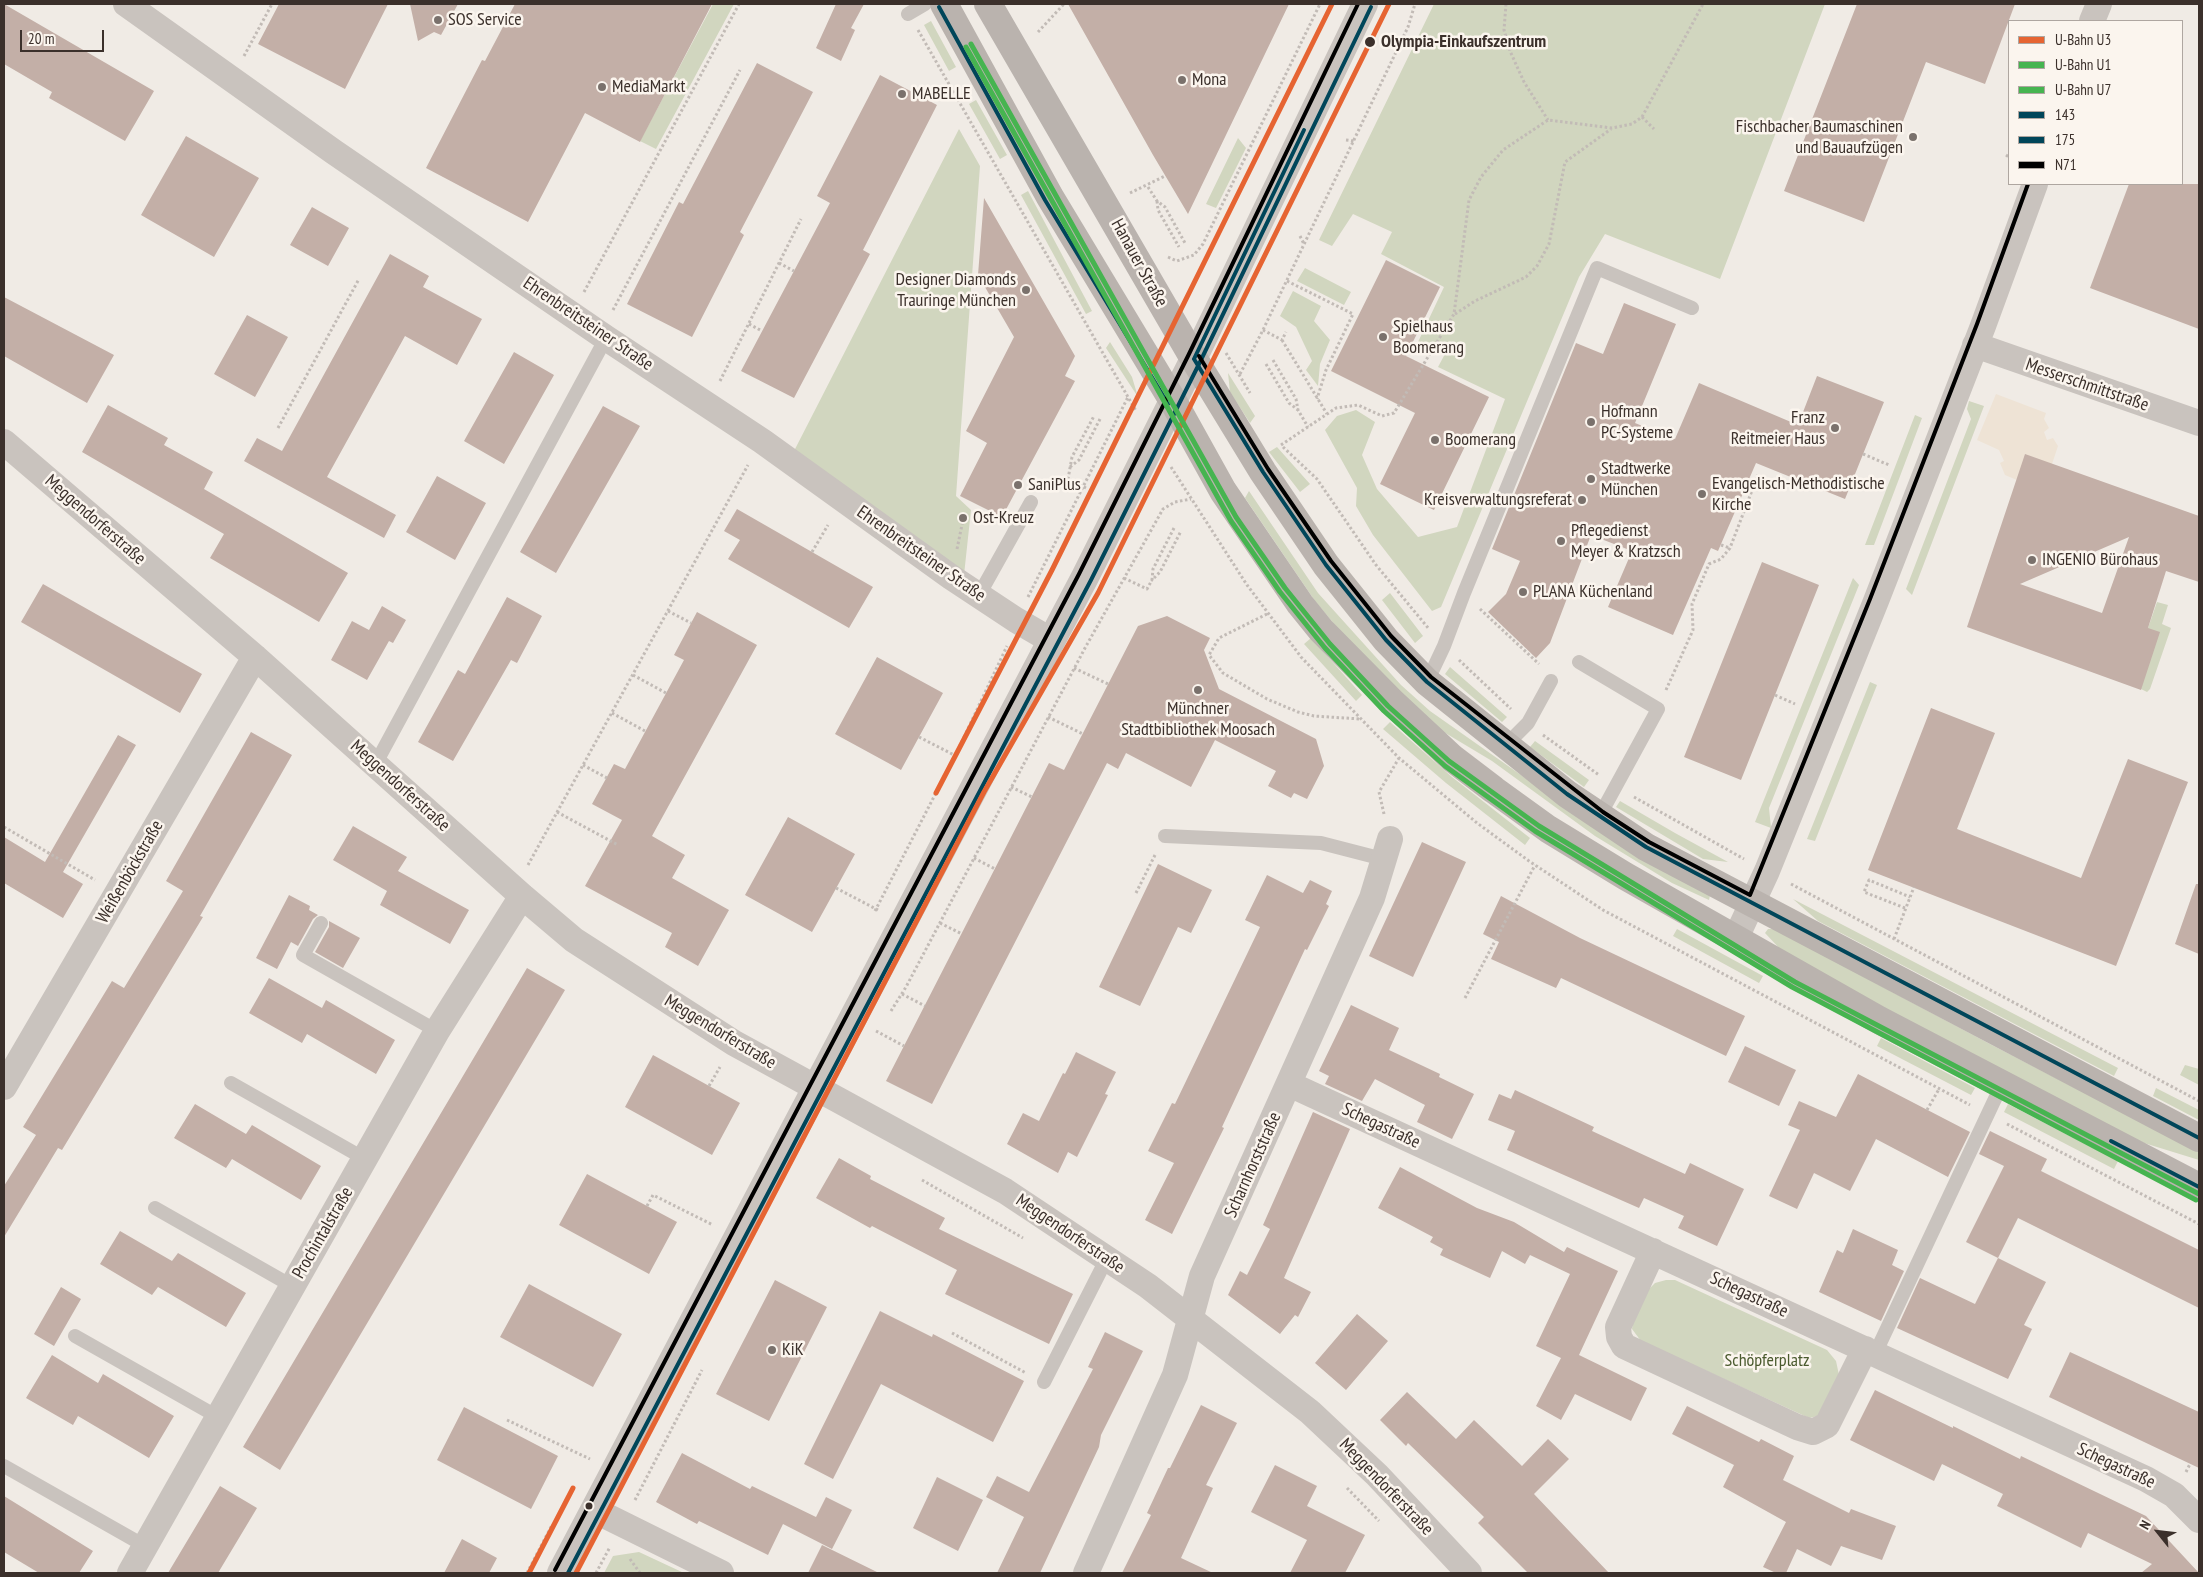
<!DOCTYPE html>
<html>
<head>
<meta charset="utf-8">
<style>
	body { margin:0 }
	#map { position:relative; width:2203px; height:1577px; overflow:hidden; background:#f0ebe5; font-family:"PT Sans Narrow",sans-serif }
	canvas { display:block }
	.frame { position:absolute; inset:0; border:5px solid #3b302b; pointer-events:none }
	.legend { position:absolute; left:2008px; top:20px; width:175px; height:165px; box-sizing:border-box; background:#fbf5ee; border:1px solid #aea6a0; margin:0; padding:6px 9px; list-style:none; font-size:15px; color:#3b302b }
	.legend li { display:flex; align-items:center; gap:10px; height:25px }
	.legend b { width:25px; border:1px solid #aea6a0 }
	.north { position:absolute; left:2133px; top:1507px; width:50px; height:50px; -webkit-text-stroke:4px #fbf5ee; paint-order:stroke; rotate:299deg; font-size:14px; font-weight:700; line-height:20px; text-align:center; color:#3b302b }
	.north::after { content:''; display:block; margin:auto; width:18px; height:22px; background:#3b302b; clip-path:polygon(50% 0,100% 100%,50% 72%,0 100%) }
	.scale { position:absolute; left:20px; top:30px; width:84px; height:22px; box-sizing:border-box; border:2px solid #3b302b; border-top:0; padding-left:6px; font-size:15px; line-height:18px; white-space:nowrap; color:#3b302b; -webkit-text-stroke:4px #fbf5ee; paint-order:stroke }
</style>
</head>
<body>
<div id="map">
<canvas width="2203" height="1577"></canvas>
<div class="frame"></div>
<ul class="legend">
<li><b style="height:6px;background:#e66432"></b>U-Bahn U3</li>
<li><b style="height:6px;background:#46b450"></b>U-Bahn U1</li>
<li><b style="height:6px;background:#46b450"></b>U-Bahn U7</li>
<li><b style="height:6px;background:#00465a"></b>143</li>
<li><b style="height:6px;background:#00465a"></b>175</li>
<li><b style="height:6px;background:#000"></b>N71</li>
</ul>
<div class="north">N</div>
<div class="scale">20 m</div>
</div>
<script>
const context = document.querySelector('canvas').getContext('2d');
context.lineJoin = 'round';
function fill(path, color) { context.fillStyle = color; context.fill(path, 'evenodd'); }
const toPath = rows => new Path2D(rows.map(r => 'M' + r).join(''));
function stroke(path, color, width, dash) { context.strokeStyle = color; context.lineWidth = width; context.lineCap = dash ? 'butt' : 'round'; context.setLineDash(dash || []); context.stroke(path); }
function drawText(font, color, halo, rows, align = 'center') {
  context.font = font + ' "PT Sans Narrow",sans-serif'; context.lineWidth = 5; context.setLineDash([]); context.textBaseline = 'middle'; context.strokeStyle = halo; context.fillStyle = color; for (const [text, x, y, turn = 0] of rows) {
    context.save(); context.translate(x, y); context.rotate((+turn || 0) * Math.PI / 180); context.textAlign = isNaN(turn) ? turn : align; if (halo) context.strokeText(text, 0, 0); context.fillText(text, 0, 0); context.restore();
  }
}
fill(toPath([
	[713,4,734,4,656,149,640,141],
	[1434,4,1825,4,1720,279,1605,234,1579,277,1441,607,1432,611,1373,535,1356,506,1357,488,1325,430,1337,416,1356,410,1375,422,1362,455,1377,489,1418,537,1457,527,1505,399,1438,367,1445,354,1418,342,1444,287,1381,254,1392,232,1353,214,1332,246,1319,240],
	[931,21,956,67,949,71,924,25],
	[976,100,1007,155,1000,159,969,104],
	[959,129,980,166,956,496,971,510,964,575,793,453],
	[1238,138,1246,148,1216,208,1206,204],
	[1028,191,1092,311,1086,314,1021,195],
	[1305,268,1351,292,1344,305,1297,281],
	[1293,291,1321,306,1314,321,1330,340,1320,364,1318,386,1306,370,1312,361,1296,327,1280,316],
	[1110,342,1132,377,1138,397,1106,348],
	[1228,373,1255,416,1250,423,1230,392],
	[1969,401,1984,406,1912,595,1906,589,1971,419,1967,409],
	[1915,415,1922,418,1874,545,1865,545],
	[1277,447,1310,484,1300,492,1269,452],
	[1249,491,1318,593,1401,685,1430,711,1548,794,1710,895,1709,900,1672,883,1595,836,1492,761,1437,728,1409,703,1340,631,1315,601,1245,498],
	[1853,578,1859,585,1769,808,1771,828,1755,822],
	[1390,593,1423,636,1415,643,1382,600],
	[2157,602,2168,605,2162,624,2171,628,2150,689,2147,692,2141,689,2148,628],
	[1311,638,1362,695,1356,701,1304,644],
	[1450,667,1507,717,1502,722,1445,674],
	[1870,682,1877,685,1815,841,1807,839],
	[1390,722,1452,777,1530,838,1525,845,1446,783,1383,729],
	[1535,741,1589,780,1584,787,1530,747],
	[1620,801,1675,833,1728,862,1703,859,1616,807],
	[1793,899,2118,1068,2114,1076,1818,921],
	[1677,929,1763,976,1759,983,1673,936],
	[1768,929,1774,929,1990,1044,2199,1152,2199,1160,2144,1143,2122,1133,1819,974,1780,949,1765,933],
	[1881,1038,1975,1088,1971,1095,1877,1046],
	[2185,1065,2199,1069,2199,1085,2180,1075],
	[2156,1088,2199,1110,2199,1120,2153,1096],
	[2008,1104,2118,1161,2114,1169,2004,1112],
	[1666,1280,1675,1280,1827,1350,1836,1361,1839,1375,1818,1416,1809,1418,1641,1341,1632,1329,1633,1321,1649,1289,1655,1283],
	[639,1552,684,1573,604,1573,613,1556]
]), '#d1d6bf');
fill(toPath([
	[1996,394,2046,413,2044,419,2049,428,2044,432,2047,440,2053,438,2058,446,2052,464,2017,480,2005,475,2000,463,2004,461,1999,450,1977,440]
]), '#eee3d5');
fill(toPath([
	[4,4,154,91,125,141,49,98,52,92,4,64],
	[279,4,388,4,345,89,258,44],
	[410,4,458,4,441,35,434,32,418,41],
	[515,4,712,4,640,142,585,113,528,222,426,168,482,60,485,61],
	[836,4,864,4,851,28,855,30,841,61,816,48],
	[1068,4,1289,4,1188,214,1153,155],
	[1857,4,2015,4,1985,84,1926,62,1864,222,1784,191],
	[757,63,813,92,740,232,744,235,692,337,627,304,679,202,683,204],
	[880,75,937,105,863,250,870,254,794,398,741,371,830,203,817,196],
	[186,136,259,178,214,257,141,215],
	[2129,184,2199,184,2199,329,2090,288],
	[984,198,1075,356,1065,376,1075,381,1002,517,960,496,987,443,966,431,1014,337,978,275],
	[312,207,349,228,328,266,290,245],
	[390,254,429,276,423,287,482,319,457,365,405,336,327,477,396,515,384,538,244,461,257,438,282,451],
	[1386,260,1440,287,1406,356,1489,397,1434,510,1380,484,1415,413,1331,371],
	[4,297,114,355,87,403,4,356],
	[1624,303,1676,324,1635,423,1675,439,1699,383,1798,425,1817,376,1884,402,1845,499,1756,463,1718,551,1711,548,1673,635,1608,607,1632,551,1591,535,1550,643,1536,658,1488,612,1506,594,1520,561,1492,549,1576,343,1603,354],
	[247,315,288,337,255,397,214,374],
	[514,352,554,375,504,464,464,441],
	[108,405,168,438,164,445,213,472,204,489,348,573,319,622,210,558,224,534,82,452],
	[603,406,640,426,556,573,520,552],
	[2025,454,2199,516,2199,582,2166,571,2148,628,2160,632,2141,690,1967,627],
	[2129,537,2102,613,2020,584],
	[437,476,486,503,455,560,406,532],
	[737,509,873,587,849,628,728,559,740,540,724,531],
	[1762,562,1819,585,1741,780,1684,757],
	[43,584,202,674,180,713,21,622],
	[507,597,542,616,517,663,511,660,453,761,418,742,458,670,465,674],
	[382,606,406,620,393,643,389,641,367,680,331,660,352,621,369,630],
	[697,612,757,645,652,836,685,855,672,878,729,910,698,966,665,947,672,933,585,886,622,820,592,804,614,764,625,769,684,660,674,655],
	[1167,616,1210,638,1204,650,1219,689,1316,739,1324,766,1307,799,1294,793,1291,798,1268,786,1276,771,1215,740,1191,787,1126,753,1118,769,1107,763,932,1104,886,1081,1049,763,1064,770,1138,626],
	[877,657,943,693,901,770,835,734],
	[1931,708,1995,733,1957,829,2081,878,2128,759,2188,782,2116,966,1868,870],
	[251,732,292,755,200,916,203,917,62,1150,58,1148,4,1237,4,1186,36,1135,23,1127,112,981,124,988,183,891,166,881],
	[118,735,136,745,63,872,83,884,63,918,4,883,4,837,45,862],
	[788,817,855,854,812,932,745,895],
	[353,826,407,857,398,871,469,910,450,944,380,905,387,891,333,860],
	[1422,842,1466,862,1413,977,1369,956],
	[1158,864,1212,890,1191,933,1178,927,1140,1006,1099,987],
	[1267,875,1303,893,1310,880,1332,891,1326,904,1329,906,1307,950,1305,949,1222,1127,1224,1128,1172,1234,1145,1220,1174,1163,1148,1151,1172,1103,1175,1104,1260,927,1245,920],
	[2196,884,2199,884,2199,954,2175,944],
	[289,895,310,906,309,910,318,915,313,919,298,946,291,942,277,969,256,958],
	[1501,896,1580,938,1745,1016,1726,1056,1561,978,1556,988,1491,959,1499,942,1483,934],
	[329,921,360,938,343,968,315,952,329,927],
	[527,968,565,990,280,1470,243,1447],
	[269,978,322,1008,326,1000,395,1040,376,1074,307,1034,302,1043,249,1013],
	[1351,1005,1399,1028,1389,1050,1440,1074,1439,1077,1474,1094,1452,1139,1417,1122,1425,1105,1375,1079,1362,1101,1325,1084,1329,1076,1319,1071],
	[1745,1046,1796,1070,1779,1106,1728,1082],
	[1076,1052,1116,1072,1105,1094,1108,1095,1077,1157,1068,1152,1058,1173,1007,1144,1023,1113,1039,1121,1063,1073,1065,1074],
	[653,1055,740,1103,712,1155,625,1107],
	[1858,1074,1970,1132,1948,1177,1876,1139,1850,1191,1814,1173,1797,1209,1769,1196,1800,1130,1788,1125,1799,1101,1836,1117],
	[1515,1090,1594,1127,1592,1131,1685,1174,1690,1163,1744,1189,1717,1246,1678,1228,1684,1216,1644,1198,1639,1208,1507,1150,1515,1131,1488,1120,1499,1094,1511,1099],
	[195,1104,246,1134,252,1125,321,1166,301,1200,232,1159,226,1168,174,1138],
	[1313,1112,1350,1129,1284,1278,1311,1292,1298,1317,1295,1315,1280,1334,1228,1295,1240,1271,1247,1275,1270,1229,1263,1225],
	[1990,1131,2047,1159,2041,1171,2199,1250,2199,1308,2018,1218,1998,1258,1966,1242,2004,1166,1979,1154],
	[839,1158,871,1176,870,1179,945,1218,939,1229,1073,1294,1049,1344,945,1294,957,1270,872,1226,870,1228,816,1198],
	[1400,1167,1477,1208,1514,1222,1564,1252,1567,1247,1618,1271,1579,1355,1647,1388,1631,1421,1575,1394,1561,1420,1536,1406,1561,1358,1536,1346,1570,1274,1530,1255,1525,1264,1502,1251,1490,1278,1440,1255,1443,1249,1430,1242,1433,1237,1378,1208],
	[587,1174,677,1222,649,1274,559,1225],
	[1853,1229,1898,1250,1892,1265,1904,1271,1881,1321,1819,1292,1837,1250,1843,1253],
	[120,1231,172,1261,178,1253,246,1293,226,1327,158,1287,152,1295,100,1264],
	[1998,1258,2046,1282,2024,1325,2032,1329,2008,1379,1897,1328,1920,1278,1975,1304],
	[775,1280,827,1307,769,1421,716,1394],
	[529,1284,622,1334,593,1387,500,1337],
	[61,1287,81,1299,54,1346,34,1334],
	[880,1311,932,1337,933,1334,1024,1381,993,1442,881,1384,833,1479,804,1464],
	[1357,1314,1388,1341,1346,1390,1315,1363],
	[1105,1332,1143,1351,1101,1435,1099,1447,1040,1573,997,1573,1024,1517,986,1497,997,1476,1029,1492,1093,1369,1088,1367],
	[2070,1352,2199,1412,2199,1468,2049,1397],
	[52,1355,98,1383,103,1374,174,1416,149,1458,78,1416,73,1425,26,1398],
	[1875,1390,1953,1428,1953,1426,2020,1459,2021,1456,2146,1516,2199,1573,2141,1573,2152,1564,2088,1533,2081,1548,1997,1506,2003,1494,1942,1464,1934,1481,1850,1440],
	[1407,1392,1456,1439,1474,1420,1522,1466,1548,1439,1569,1459,1534,1494,1609,1573,1528,1573,1478,1523,1484,1517,1408,1443,1406,1446,1380,1420],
	[1201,1405,1237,1423,1206,1485,1213,1488,1181,1558,1213,1573,1122,1573,1151,1515,1147,1513,1168,1468,1170,1468],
	[1687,1406,1759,1442,1761,1439,1794,1456,1783,1480,1849,1513,1851,1509,1896,1526,1882,1560,1841,1546,1831,1566,1797,1549,1786,1573,1776,1573,1763,1567,1786,1522,1723,1487,1734,1465,1672,1434],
	[464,1407,558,1456,531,1509,437,1460],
	[682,1453,750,1489,752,1486,816,1517,826,1497,852,1510,832,1549,783,1524,768,1555,699,1521,697,1524,656,1502],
	[1275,1465,1317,1486,1307,1506,1365,1535,1345,1573,1290,1573,1307,1540,1251,1512],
	[937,1477,983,1500,958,1551,913,1528],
	[220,1486,257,1508,218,1573,168,1573],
	[4,1496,93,1551,79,1573,39,1573,4,1552],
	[462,1539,497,1558,489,1573,444,1573],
	[822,1545,879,1573,808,1573]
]), '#c3afa7');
stroke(toPath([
	[1506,4,1504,30,1510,51,1524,82,1548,120],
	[918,30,1136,411],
	[1038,32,1064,4],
	[244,56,272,4],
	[1642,117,1654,129],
	[1346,140,1354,141],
	[2006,155,2009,157],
	[1148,187,1157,201,1165,207,1185,243],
	[1130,193,1165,176],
	[1157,201,1158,210,1179,247],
	[1300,236,1304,244],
	[1168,257,1177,261,1194,255,1203,244,1320,4],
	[779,263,794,271],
	[1287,281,1353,314,1326,370,1317,399],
	[584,292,739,4],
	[613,310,740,70],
	[1455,314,1475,301,1526,277,1537,266,1549,244,1565,162,1611,129],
	[749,324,762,331],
	[1263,330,1282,340,1286,332],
	[1282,340,1327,414],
	[1226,353,1250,393],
	[1273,360,1296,399,1298,410,1308,427],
	[1266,364,1289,403,1298,410],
	[1240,374,1263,330,1408,27,1415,4],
	[720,381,801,219],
	[278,428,359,279],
	[1281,445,1336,408,1358,405,1382,416,1394,413,1454,314,1469,200,1481,177,1503,150,1548,120,1612,128,1632,124,1642,117,1703,4],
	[1283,447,1317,479,1376,565,1429,629],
	[1863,454,1889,465],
	[1070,467,1079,460,1100,419],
	[1171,467,1247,585,1301,657,1399,758,1477,823,1529,861,1603,910,1970,1105],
	[1086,488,1068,479,1072,457,1094,416],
	[1174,528,1153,569,1152,580,1160,572,1181,531],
	[1721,545,1730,548],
	[957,549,963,520],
	[812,552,828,525],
	[1124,578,1147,589,1152,580],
	[1028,597,1128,397],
	[1480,609,1539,664],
	[668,611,691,623],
	[1267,614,1219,638,1209,655,1223,673,1267,699,1298,712,1314,716,1360,719],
	[1459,660,1511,709],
	[1074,668,1108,684],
	[633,675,666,693],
	[1666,690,1693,630,1692,604,1709,564,1721,559,1730,548,1758,475],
	[1775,695,1795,704],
	[612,713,645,731],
	[1048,717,1083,734],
	[1543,735,1599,775],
	[919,737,956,756],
	[583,765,607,778],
	[1011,787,1032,797],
	[1634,797,1744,859],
	[557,812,618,845],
	[1384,814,1379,792,1399,758],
	[4,827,95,880],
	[974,858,995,869],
	[528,865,748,465],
	[1791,884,2199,1101],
	[836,888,878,910],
	[1136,893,1156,853],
	[1905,908,1864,892,1869,880,1910,897],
	[875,911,955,756,1007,646],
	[940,923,962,934],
	[1894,939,1914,887],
	[902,994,925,1006],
	[1465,998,1535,865],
	[891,1011,906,987,1085,648,1163,509,1175,502,1191,499],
	[876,1031,904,1046],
	[709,1086,720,1067],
	[1927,1110,1939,1089],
	[2007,1124,2199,1224],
	[922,1180,1023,1238],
	[647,1206,653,1195,713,1225],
	[952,1333,1026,1373],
	[507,1420,590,1459],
	[2186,1472,2190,1464],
	[1347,1488,1379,1521],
	[635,1500,702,1370],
	[630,1559,640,1573],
	[527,1573,552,1525],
	[596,1573,610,1547]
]), '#c2bbb6', 3, [2.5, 2.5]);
stroke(toPath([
	[908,14,925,4],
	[979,595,1031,502],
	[1579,662,1658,709,1599,817],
	[1427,682,1444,646,1464,593,1597,268,1692,308],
	[1506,745,1528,723,1551,681],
	[376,763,606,338],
	[1165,836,1321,843,1383,859],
	[321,923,303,955,437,1031],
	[231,1083,365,1159],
	[155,1208,292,1286],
	[75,1336,218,1417],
	[1875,1354,2002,1084],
	[1044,1382,1107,1258],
	[4,1466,145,1546]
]), '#c9c3be', 14);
stroke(toPath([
	[126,4,334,152,606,338,762,441,951,577,1016,620,1052,641],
	[2092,21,2099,4],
	[1975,345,2199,423],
	[1194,359,1365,4],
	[4,442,255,657,522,896,574,940,734,1043,1005,1191,1148,1286,1310,1412,1377,1475,1469,1573],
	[1735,940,1767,871,1876,601,1983,326,2035,184],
	[1289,1084,2146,1479,2174,1495,2199,1520],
	[4,1087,255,657],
	[1653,1251,1618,1327,1619,1337,1624,1346,1797,1427,1813,1432,1827,1425,1865,1349],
	[594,1510,721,1573],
	[130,1573,437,1031,522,896],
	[1086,1573,1175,1375,1202,1276,1372,898,1390,839]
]), '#c9c3be', 26);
stroke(toPath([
	[561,1573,1085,577,1194,359]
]), '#c9c3be', 28);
stroke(toPath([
	[944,4,1050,197,1173,401,1223,491,1300,604,1321,630,1393,703,1452,758,1494,790,1548,829,1625,876,1879,1020,2199,1187],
	[988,4,1194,359,1263,472,1326,565,1386,640,1427,682,1567,794,1646,847,2199,1138]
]), '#bab3ae', 28);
stroke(toPath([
	[1194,359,1263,472,1326,565,1386,640,1427,682,1567,794,1646,847,2199,1138],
	[1194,359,1304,130],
	[2111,1141,2199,1187]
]), '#00465a', 4);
stroke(toPath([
	[939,7,1045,200,1168,404],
	[568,1573,1091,580,1200,362,1371,7]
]), '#00465a', 4);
stroke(toPath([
	[1199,356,1268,469,1331,561,1391,636,1431,677,1603,812,1649,842,1750,895,1870,599,1977,324,2028,184],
	[555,1570,1079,574,1188,356,1358,4]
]), '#000', 4);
stroke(toPath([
	[936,793,1052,570,1332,4],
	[529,1573,573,1488],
	[576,1573,984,792,1098,593,1389,4]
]), '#e66432', 5);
stroke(toPath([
	[971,44,1236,517,1285,588,1330,644,1388,706,1449,761,1539,826,1795,982,2199,1194]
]), '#46b450', 5);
stroke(toPath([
	[966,47,1231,521,1280,592,1325,648,1384,711,1445,766,1535,831,1792,987,2196,1200]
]), '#46b450', 5);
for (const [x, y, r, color] of [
	[438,20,5,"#7a716c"],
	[1370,42,6,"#3b302b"],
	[1182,80,5,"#7a716c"],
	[602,87,5,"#7a716c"],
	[902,94,5,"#7a716c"],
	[1913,137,5,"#7a716c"],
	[1026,290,5,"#7a716c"],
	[1383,337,5,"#7a716c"],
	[1591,422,5,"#7a716c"],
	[1835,428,5,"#7a716c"],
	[1435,440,5,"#7a716c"],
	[1591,479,5,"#7a716c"],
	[1018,485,5,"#7a716c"],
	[1702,494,5,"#7a716c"],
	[1582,500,5,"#7a716c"],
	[963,518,5,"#7a716c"],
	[1561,541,5,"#7a716c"],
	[2032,560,5,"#7a716c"],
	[1523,592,5,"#7a716c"],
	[1198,690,5,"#7a716c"],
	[772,1350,5,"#7a716c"],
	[589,1506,4.5,"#3b302b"]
]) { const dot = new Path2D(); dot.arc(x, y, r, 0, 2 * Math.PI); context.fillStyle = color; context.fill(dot); stroke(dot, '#fbf5ee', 2); }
drawText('18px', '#3b302b', '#fbf5ee', [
	["SOS Service",448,20],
	["Mona",1192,80],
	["MediaMarkt",612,87],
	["MABELLE",912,94],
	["Fischbacher Baumaschinen",1903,127,"right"],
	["und Bauaufzügen",1903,148,"right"],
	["Designer Diamonds",1016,280,"right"],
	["Trauringe München",1016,301,"right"],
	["Spielhaus",1393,327],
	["Boomerang",1393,348],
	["Hofmann",1601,412],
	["PC-Systeme",1601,433],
	["Franz",1825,418,"right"],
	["Reitmeier Haus",1825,439,"right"],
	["Boomerang",1445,440],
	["Stadtwerke",1601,469],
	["München",1601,490],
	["Evangelisch-Methodistische",1712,484],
	["Kirche",1712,505],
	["SaniPlus",1028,485],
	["Kreisverwaltungsreferat",1572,500,"right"],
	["Ost-Kreuz",973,518],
	["Pflegedienst",1571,531],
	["Meyer & Kratzsch",1571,552],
	["INGENIO Bürohaus",2042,560],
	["PLANA Küchenland",1533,592],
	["Münchner",1198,709,"center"],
	["Stadtbibliothek Moosach",1198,730,"center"],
	["KiK",782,1350]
], 'left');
drawText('bold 18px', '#3b302b', '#fbf5ee', [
	["Olympia-Einkaufszentrum",1381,42]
], 'left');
drawText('18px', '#3b302b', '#fbf5ee', [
	["Hanauer Straße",1139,263,61],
	["Ehrenbreitsteiner Straße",588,324,34],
	["Messerschmittstraße",2087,385,19],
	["Meggendorferstraße",95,520,41],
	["Ehrenbreitsteiner Straße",921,554,35],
	["Meggendorferstraße",400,786,42],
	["Weißenböckstraße",130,872,-60],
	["Meggendorferstraße",720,1032,31],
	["Schegastraße",1381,1126,25],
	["Scharnhorststraße",1253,1165,-66],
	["Prochintalstraße",323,1233,-60],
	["Meggendorferstraße",1070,1234,34],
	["Schegastraße",1749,1295,25],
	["Schegastraße",2116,1466,25],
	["Meggendorferstraße",1386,1487,46]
]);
drawText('18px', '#4a5a2e', '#fbf5ee', [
	["Schöpferplatz",1767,1361]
]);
</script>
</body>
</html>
